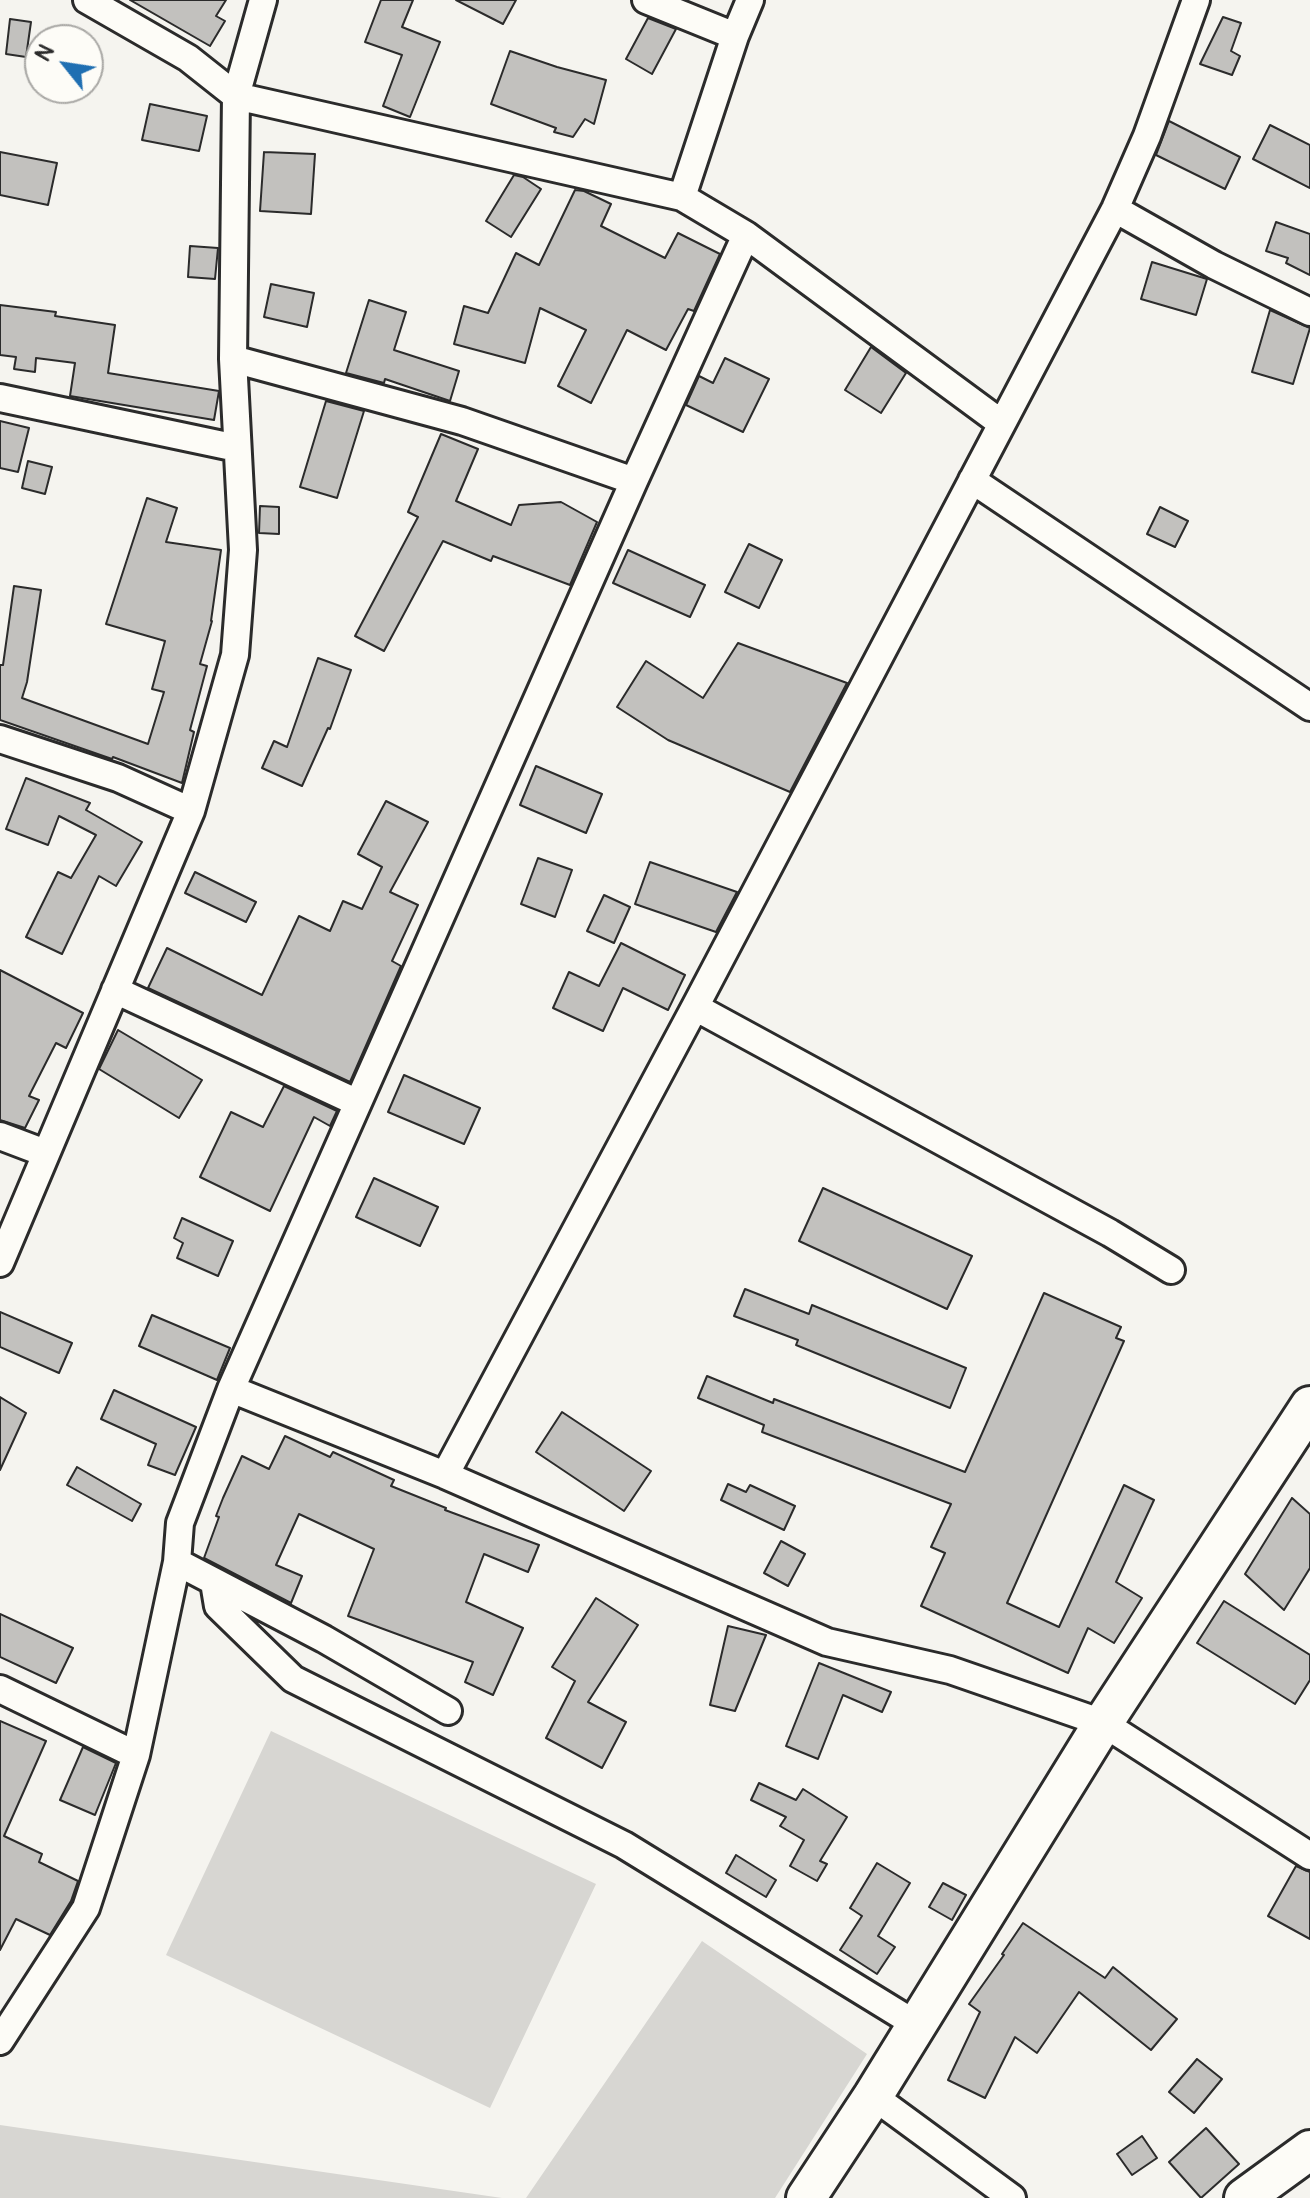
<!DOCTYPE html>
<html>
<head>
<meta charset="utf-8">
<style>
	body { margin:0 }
	#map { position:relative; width:1310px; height:2198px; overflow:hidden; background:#f5f4ef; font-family:Pangolin,sans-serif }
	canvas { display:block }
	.north { position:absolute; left:24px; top:24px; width:80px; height:80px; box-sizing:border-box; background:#fdfcf7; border:2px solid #a9a8a5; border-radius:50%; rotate:300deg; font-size:22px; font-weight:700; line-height:32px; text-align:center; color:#2b2b2b }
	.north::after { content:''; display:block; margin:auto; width:28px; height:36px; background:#1f6fb2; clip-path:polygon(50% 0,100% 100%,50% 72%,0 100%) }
</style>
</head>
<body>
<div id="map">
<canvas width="1310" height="2198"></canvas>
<div class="north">N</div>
</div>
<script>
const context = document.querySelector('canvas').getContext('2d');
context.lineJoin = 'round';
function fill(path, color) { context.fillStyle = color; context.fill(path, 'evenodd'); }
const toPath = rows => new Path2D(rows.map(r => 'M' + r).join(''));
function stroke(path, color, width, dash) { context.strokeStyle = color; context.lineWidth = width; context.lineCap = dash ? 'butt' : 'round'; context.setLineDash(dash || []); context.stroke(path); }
fill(toPath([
	[271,1731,596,1884,490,2108,166,1955],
	[702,1941,867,2054,775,2198,526,2198],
	[0,2125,502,2198,0,2198]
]), '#d7d6d2');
const building = toPath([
	[130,0,226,0,216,16,225,21,210,46,130,0],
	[381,0,413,0,402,27,440,42,410,117,383,106,402,55,365,42,381,0],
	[456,0,516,0,503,24,456,0],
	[1223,17,1241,23,1231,51,1240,56,1232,75,1200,64,1223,17],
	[648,18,676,29,652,74,626,59,648,18],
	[10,19,31,22,26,57,6,54,10,19],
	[510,51,557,67,606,80,594,124,585,119,573,137,554,132,556,128,491,104,510,51],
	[150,104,207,116,199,151,142,140,150,104],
	[1169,121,1240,157,1225,189,1156,155,1169,121],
	[1270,125,1310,145,1310,188,1253,159,1270,125],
	[0,152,57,163,48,205,0,195,0,152],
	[264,152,315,154,311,214,260,211,264,152],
	[514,175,523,177,541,189,511,237,486,221,514,175],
	[575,190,584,191,611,204,601,226,665,258,678,233,720,254,694,311,688,309,666,350,627,330,591,403,558,386,586,330,540,308,525,363,454,344,464,306,488,313,516,253,539,265,575,190],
	[1276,222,1310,234,1310,275,1286,263,1288,258,1266,251,1276,222],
	[190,246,218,248,215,279,188,277,190,246],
	[1152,262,1207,279,1196,315,1141,299,1152,262],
	[271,284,314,293,307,327,264,317,271,284],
	[369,300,406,312,394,350,459,371,450,401,385,379,384,383,346,373,369,300],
	[0,305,56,312,55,316,115,325,108,373,219,391,214,420,70,396,75,363,36,358,35,372,14,369,16,357,0,355,0,305],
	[1270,310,1310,328,1293,384,1252,372,1270,310],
	[871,347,906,373,881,413,845,390,871,347],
	[725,358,769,379,743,432,686,405,699,376,713,383,725,358],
	[326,401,364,411,337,498,300,487,326,401],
	[0,421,29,428,18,472,0,468,0,421],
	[441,434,478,449,456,501,511,525,519,505,561,502,597,522,570,585,493,556,491,561,443,541,384,651,355,636,418,517,408,512,441,434],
	[28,461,52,467,45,494,22,488,28,461],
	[147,498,177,508,166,542,221,550,211,621,212,621,200,664,207,666,190,730,194,732,182,783,113,757,112,759,0,720,0,665,3,665,14,586,41,590,27,682,22,698,148,744,164,692,152,689,165,641,106,624,147,498],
	[260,506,279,507,279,534,259,533,260,506],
	[1160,507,1188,521,1175,547,1147,534,1160,507],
	[749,544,782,560,759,608,725,592,749,544],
	[628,550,705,585,690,617,613,583,628,550],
	[738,643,847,683,790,792,668,740,617,707,646,661,703,698,738,643],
	[318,658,351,670,330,729,328,728,302,786,262,768,274,741,287,747,318,658],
	[536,766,602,794,586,833,520,805,536,766],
	[26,778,90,803,86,810,142,842,116,886,99,876,62,954,26,937,58,872,71,878,96,835,59,816,48,845,6,829,26,778],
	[386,801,428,822,390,892,418,905,392,961,401,966,350,1082,148,988,167,948,262,995,299,916,330,931,343,901,362,909,382,867,358,854,386,801],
	[538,858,572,870,555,917,521,904,538,858],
	[650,862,737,892,716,932,635,904,650,862],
	[195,872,256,902,246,922,185,893,195,872],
	[604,895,630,907,614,943,587,931,604,895],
	[621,943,685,975,668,1010,623,988,603,1031,553,1008,569,972,599,986,621,943],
	[0,970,83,1013,66,1048,56,1043,29,1096,39,1100,25,1128,0,1120,0,970],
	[118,1030,202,1080,179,1118,99,1069,118,1030],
	[404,1075,480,1108,464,1144,388,1112,404,1075],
	[284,1086,337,1111,330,1126,314,1117,270,1211,200,1177,231,1112,263,1127,284,1086],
	[374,1178,438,1207,420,1246,356,1217,374,1178],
	[823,1188,972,1256,947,1309,799,1241,823,1188],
	[182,1218,233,1241,218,1276,177,1258,183,1243,174,1238,182,1218],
	[745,1289,809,1314,812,1305,966,1368,950,1408,796,1345,798,1340,734,1316,745,1289],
	[1044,1293,1121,1327,1116,1338,1124,1341,1007,1603,1059,1627,1124,1485,1154,1500,1116,1582,1142,1598,1114,1643,1088,1628,1068,1673,921,1606,945,1553,931,1547,951,1504,762,1432,764,1425,698,1398,707,1376,773,1403,774,1399,965,1472,1044,1293],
	[0,1312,72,1343,59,1373,0,1347,0,1312],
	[152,1315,230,1348,217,1380,139,1346,152,1315],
	[114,1390,196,1427,175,1475,148,1465,156,1444,101,1419,114,1390],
	[0,1397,26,1413,0,1470,0,1397],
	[562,1412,651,1471,624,1511,536,1452,562,1412],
	[285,1436,330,1457,333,1452,394,1480,391,1486,446,1508,445,1510,539,1545,528,1572,484,1554,466,1602,523,1628,493,1695,465,1682,473,1662,348,1616,374,1549,299,1514,276,1565,302,1576,291,1603,204,1558,219,1517,216,1516,223,1498,242,1456,269,1469,285,1436],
	[77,1467,141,1504,132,1521,67,1485,77,1467],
	[728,1484,746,1492,750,1485,795,1506,784,1530,721,1500,728,1484],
	[1292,1498,1310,1514,1310,1568,1284,1610,1245,1574,1292,1498],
	[781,1541,805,1554,788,1586,764,1573,781,1541],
	[596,1598,638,1625,588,1702,626,1722,602,1768,546,1738,575,1681,552,1667,596,1598],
	[1224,1601,1310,1655,1310,1680,1295,1704,1197,1643,1224,1601],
	[0,1614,73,1648,56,1683,0,1657,0,1614],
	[728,1626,766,1635,735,1711,710,1705,728,1626],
	[819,1663,891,1692,882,1712,843,1695,818,1759,786,1746,819,1663],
	[0,1721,46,1741,4,1836,42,1854,39,1862,78,1881,71,1901,50,1935,16,1919,0,1950,0,1721],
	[83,1747,116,1763,95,1815,60,1800,83,1747],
	[759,1783,796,1800,803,1789,847,1817,820,1861,827,1864,817,1881,790,1866,804,1840,780,1826,786,1817,751,1800,759,1783],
	[736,1855,776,1880,766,1897,726,1873,736,1855],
	[877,1863,910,1883,878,1936,895,1947,877,1974,840,1950,862,1916,850,1908,877,1863],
	[1296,1866,1310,1872,1310,1939,1268,1916,1296,1866],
	[943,1883,966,1895,952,1920,929,1907,943,1883],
	[1023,1923,1105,1978,1113,1967,1177,2019,1151,2050,1079,1992,1037,2053,1015,2037,985,2098,948,2080,980,2012,969,2004,1004,1955,1002,1954,1023,1923],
	[1197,2059,1222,2079,1194,2113,1169,2092,1197,2059],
	[1206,2128,1239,2164,1201,2198,1169,2162,1206,2128],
	[1142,2136,1157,2158,1132,2175,1117,2154,1142,2136]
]);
fill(building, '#c2c1be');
stroke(building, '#2b2b2b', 2);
const street = toPath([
	[87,0,188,58,236,96,682,197,746,235,1001,423],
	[646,0,735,36],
	[682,197,735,36,750,0],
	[1115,209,1214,265,1310,312],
	[233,359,462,421,634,481],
	[0,398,237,448],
	[972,480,1310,707],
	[0,739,118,778,191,811],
	[115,990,358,1103],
	[695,1007,1110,1233,1171,1270],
	[0,1136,45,1153],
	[0,1263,191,811,235,655,243,550,233,359,236,96,263,0],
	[231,1389,445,1475,827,1642,950,1670,1103,1723,1310,1856],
	[445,1475,695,1007,1115,209,1147,136,1196,0],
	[177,1562,324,1639,448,1711],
	[214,1582,218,1606,293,1679,624,1845,917,2025],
	[0,1689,136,1755],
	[0,2041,86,1908,136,1755,177,1562,180,1523,231,1389,634,481,746,235],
	[873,2096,1012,2198]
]);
const secondary = toPath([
	[806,2198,873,2096,1103,1723,1310,1406],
	[1244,2198,1310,2150]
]);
stroke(street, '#2b2b2b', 32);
stroke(secondary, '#2b2b2b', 44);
stroke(street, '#fdfcf7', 26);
stroke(secondary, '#fdfcf7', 38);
</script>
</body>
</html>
